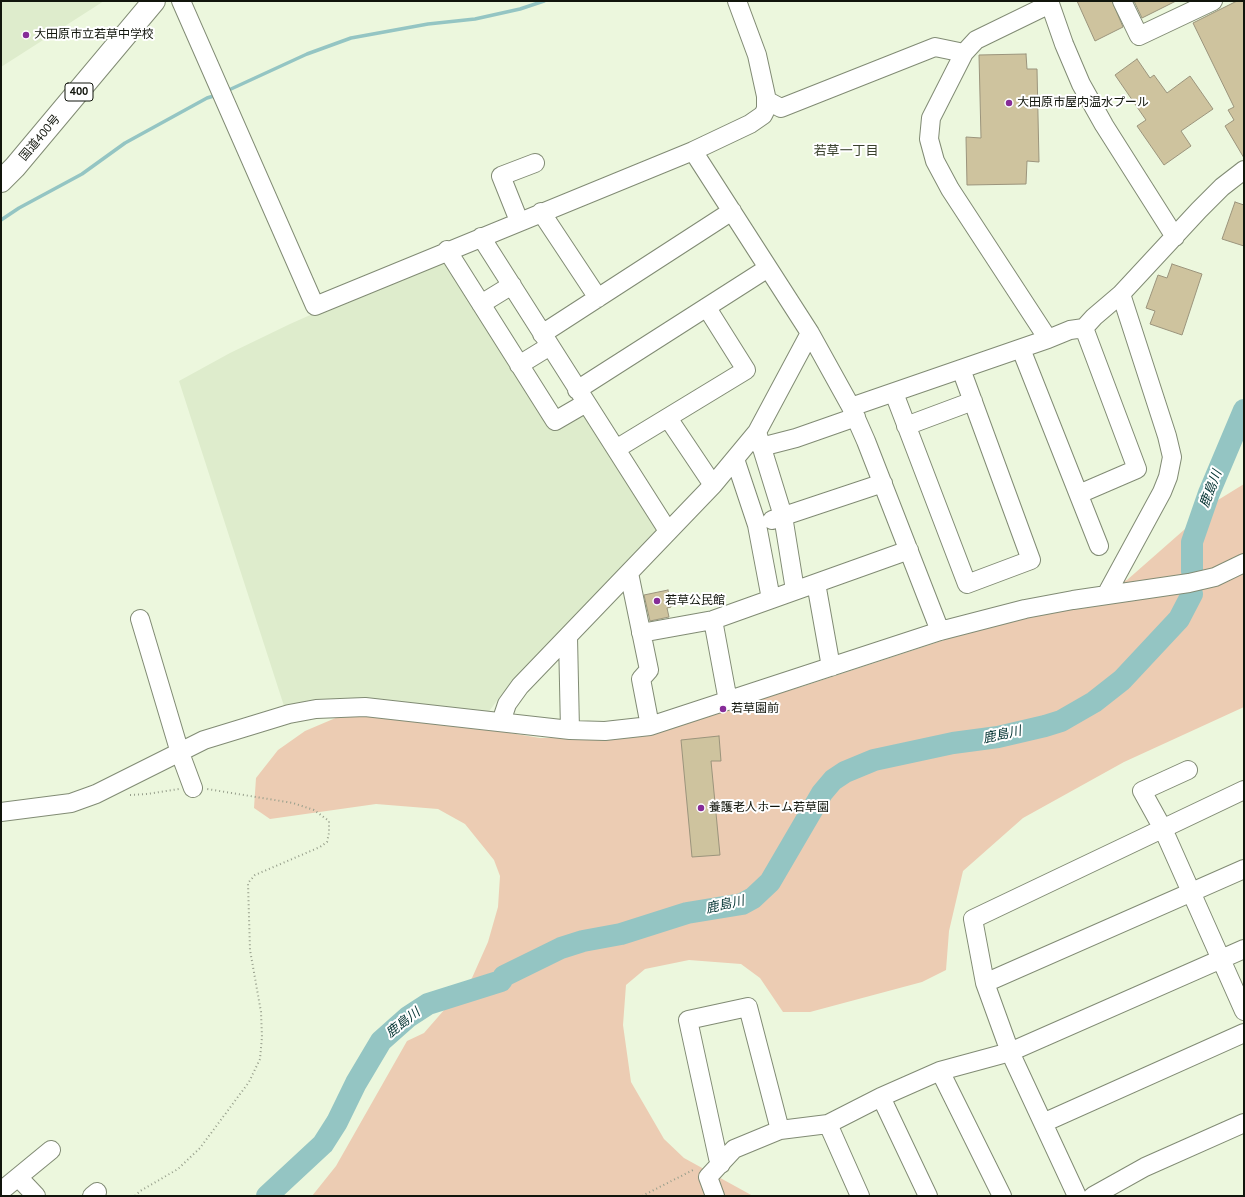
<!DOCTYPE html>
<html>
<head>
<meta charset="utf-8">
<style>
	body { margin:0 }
	#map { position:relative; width:1245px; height:1197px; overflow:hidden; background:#ecf7dd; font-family:"PT Sans",sans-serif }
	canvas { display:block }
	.frame { position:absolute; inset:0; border:2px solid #11150c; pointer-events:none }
</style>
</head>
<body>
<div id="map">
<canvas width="1245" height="1197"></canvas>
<div class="frame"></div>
</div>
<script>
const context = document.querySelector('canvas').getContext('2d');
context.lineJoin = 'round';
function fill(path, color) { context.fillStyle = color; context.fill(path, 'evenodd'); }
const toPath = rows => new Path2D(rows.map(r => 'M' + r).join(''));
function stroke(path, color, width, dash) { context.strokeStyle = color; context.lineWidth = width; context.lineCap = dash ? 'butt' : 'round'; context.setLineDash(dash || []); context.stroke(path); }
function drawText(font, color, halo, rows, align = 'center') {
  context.font = font + ' "PT Sans","Noto Sans JP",sans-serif'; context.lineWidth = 4; context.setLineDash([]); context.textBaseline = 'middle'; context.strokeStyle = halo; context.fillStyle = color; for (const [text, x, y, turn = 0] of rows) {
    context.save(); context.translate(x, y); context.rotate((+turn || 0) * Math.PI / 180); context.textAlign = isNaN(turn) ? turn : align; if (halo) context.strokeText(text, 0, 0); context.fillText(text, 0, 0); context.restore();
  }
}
fill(toPath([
	[1,1,104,1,1,67],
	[446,259,552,429,582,413,658,530,523,674,502,694,487,714,355,698,324,700,284,706,179,381,230,353,290,324,369,289]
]), '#deeccc');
fill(toPath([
	[1244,484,1244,707,1124,762,1023,818,963,871,949,931,946,970,922,982,810,1012,783,1012,760,978,741,964,689,960,645,969,626,985,623,1025,631,1082,664,1139,684,1158,753,1196,312,1196,336,1166,407,1041,424,1033,472,978,488,942,498,907,500,876,494,860,465,824,438,809,376,804,270,819,254,808,256,778,278,750,305,731,345,714,373,710,540,738,586,738,677,724,804,686,1127,580,1218,500]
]), '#ecccb3');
stroke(toPath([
	[231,89,307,54,351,38,428,24,475,19,520,9,544,1],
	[1,220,19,208,82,174,125,143,207,98,217,95]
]), '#94c5c3', 3.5);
stroke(toPath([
	[1192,571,1192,542,1209,493,1244,410],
	[267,1196,323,1144,337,1122,356,1083,381,1041,408,1017,428,1004,501,981,504,976,561,948,583,941,621,934,687,913,742,904,753,898,770,882,822,793,833,780,845,772,874,760,953,743,998,737,1045,726,1061,721,1094,702,1122,680,1179,619,1192,594]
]), '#94c5c3', 22);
const building = toPath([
	[1077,1,1112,1,1123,27,1095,41,1077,1],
	[1134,1,1176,1,1142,18,1134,1],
	[1237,1,1244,1,1244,158,1225,126,1234,120,1228,110,1234,107,1193,23,1237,1],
	[1026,54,1027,69,1037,69,1039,162,1027,161,1026,184,967,185,966,137,981,138,979,55,1026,54],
	[1137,59,1150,78,1154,75,1167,93,1190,76,1213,109,1181,131,1191,146,1164,165,1137,126,1146,120,1115,75,1137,59],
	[1235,202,1244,205,1244,246,1222,239,1235,202],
	[1172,264,1202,274,1182,335,1150,324,1155,311,1146,308,1158,275,1167,278,1172,264],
	[668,590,671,607,667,608,669,617,650,621,644,595,668,590],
	[719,736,721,761,711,761,720,855,692,857,681,740,719,736]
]);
fill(building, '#cec39e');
stroke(building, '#9b947c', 1);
const minor = toPath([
	[181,1,315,306,693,151,750,124,763,115,766,109,766,96,757,55,737,1],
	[1049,1,1064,44,1081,84,1104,125,1175,237],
	[1122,1,1139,36,1213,1],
	[766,100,781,108,935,47,964,53],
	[693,151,810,333,851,407,866,441,940,631],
	[541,212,598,298],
	[519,221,501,176,535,163],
	[481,237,668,531],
	[447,250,555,421,586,403],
	[481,304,512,285],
	[542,334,732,211],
	[1048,339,950,189,935,161,929,139,931,118,964,53,976,40,1050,4],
	[1021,349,1099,546],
	[519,365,550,346],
	[577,390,768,268],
	[894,393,967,584,1031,560,961,369],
	[851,407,1048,339,1070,330,1084,328,1094,317,1121,294,1199,210,1222,187,1244,170],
	[668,418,713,485],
	[906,426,973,401],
	[757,432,783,516,795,590],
	[761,447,796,438,856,417],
	[616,449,746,370,707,308],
	[735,459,757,525,771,599],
	[1079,494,1137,469,1084,328],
	[772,520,883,483],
	[629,573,649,670,641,679,650,726],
	[816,583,831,667],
	[1106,595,1162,492,1168,477,1172,457,1167,436,1121,294],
	[140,619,180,753,193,788],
	[713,620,728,701],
	[641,633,713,620,909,550],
	[568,637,570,730],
	[501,722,507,704,520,686,713,485,757,432,810,333],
	[1188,770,1142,791,1163,829,1244,1011],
	[1,812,71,803,96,794,204,740,289,714,316,709,365,707,570,730,605,731,650,726,940,631,1025,609,1073,600,1189,583,1215,577,1244,563],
	[985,983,973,919,1244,790],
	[940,1071,1002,1196],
	[881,1097,928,1196],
	[1043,1123,1244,1033],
	[828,1124,860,1196],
	[721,1164,718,1158,688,1020,748,1007,780,1130],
	[18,1177,36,1196],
	[1,1191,51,1150],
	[92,1196,97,1192],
	[715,1196,708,1177,734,1149,780,1130,828,1124,881,1097,940,1071,1010,1052,1244,949],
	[1077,1196,1010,1052,985,983,1244,869],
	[1093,1196,1145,1167,1244,1123]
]);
const highway = toPath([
	[1,181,15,167,154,1]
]);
stroke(minor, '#818b74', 20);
stroke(highway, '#818b74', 24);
stroke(toPath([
	[130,795,147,794,179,789],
	[135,1196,140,1191,178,1169,200,1148,249,1082,260,1059,262,1037,261,1012,250,950,248,883,255,875,320,847,327,842,329,833,329,821,314,810,293,803,207,789],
	[642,1196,695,1169]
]), '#969e8b', 2, [1, 3]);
stroke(minor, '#fff', 18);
stroke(highway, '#fff', 22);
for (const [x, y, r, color] of [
	[26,35,4,"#862c98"],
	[1009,103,4,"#862c98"],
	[657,601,4,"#862c98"],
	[723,709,4,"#862c98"],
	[701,808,4,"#862c98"]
]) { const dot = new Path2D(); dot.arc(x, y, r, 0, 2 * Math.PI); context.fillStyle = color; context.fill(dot); stroke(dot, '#fff', 1.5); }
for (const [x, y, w] of [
	[79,92,28]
]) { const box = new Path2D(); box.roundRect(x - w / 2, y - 9, w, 18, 3); context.fillStyle = '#fff'; context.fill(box); stroke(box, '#11150c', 1); }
drawText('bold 11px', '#11150c', null, [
	["400",79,92]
]);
drawText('12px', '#11150c', '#fff', [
	["大田原市立若草中学校",34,35],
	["大田原市屋内温水プール",1017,103],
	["若草公民館",665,601],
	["若草園前",731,709],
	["養護老人ホーム若草園",709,808]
], 'left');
drawText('12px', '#11150c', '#fff', [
	["国道400号",40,138,-50]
]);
drawText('13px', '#38402c', '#fff', [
	["若草一丁目",846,151]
]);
drawText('italic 13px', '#003130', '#fff', [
	["鹿島川",1211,489,-69],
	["鹿島川",1002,735,-12],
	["鹿島川",725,905,-13],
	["鹿島川",403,1023,-38]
]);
</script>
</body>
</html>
